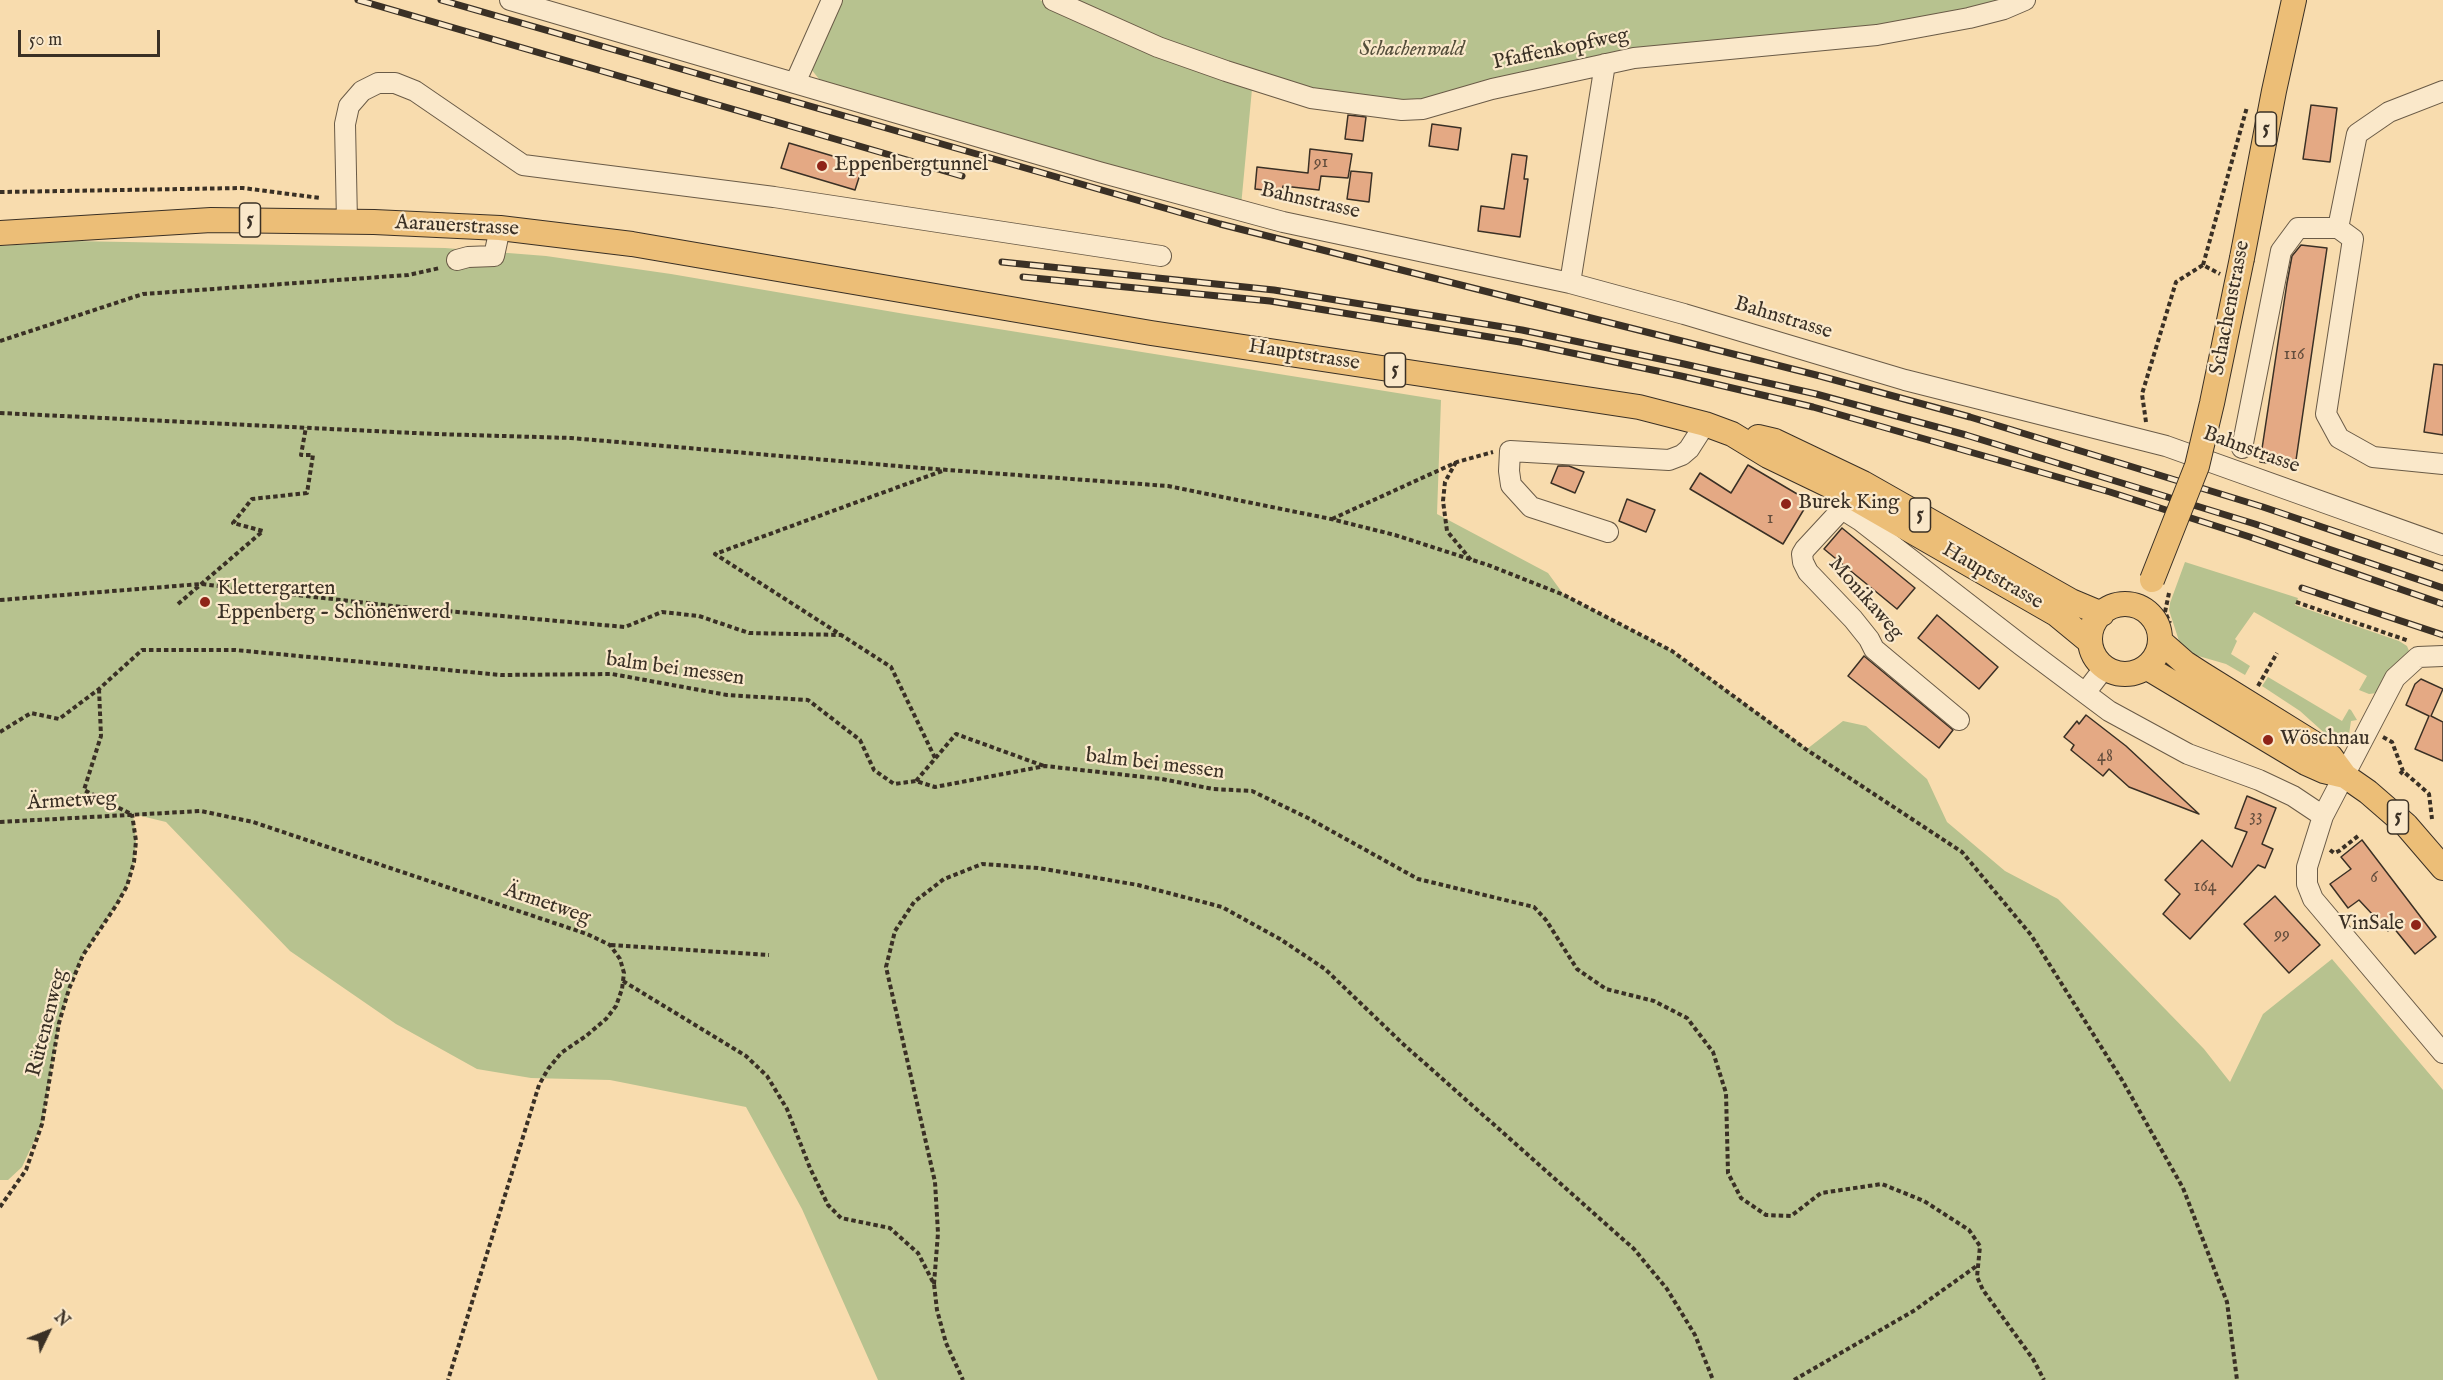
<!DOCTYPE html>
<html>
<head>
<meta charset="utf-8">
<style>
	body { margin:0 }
	#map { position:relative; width:2443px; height:1380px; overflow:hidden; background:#f8dcae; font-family:"IM FELL English",serif }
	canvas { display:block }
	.north { position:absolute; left:18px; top:1302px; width:60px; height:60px; -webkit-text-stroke:4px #fae8ca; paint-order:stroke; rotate:47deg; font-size:16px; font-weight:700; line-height:24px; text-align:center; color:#3a3025 }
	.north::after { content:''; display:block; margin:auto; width:21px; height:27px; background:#3a3025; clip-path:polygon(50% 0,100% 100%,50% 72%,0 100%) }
	.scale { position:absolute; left:18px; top:30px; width:142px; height:27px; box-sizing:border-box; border:3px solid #3a3025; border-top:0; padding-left:8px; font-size:18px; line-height:21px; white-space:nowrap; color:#3a3025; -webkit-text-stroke:4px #fae8ca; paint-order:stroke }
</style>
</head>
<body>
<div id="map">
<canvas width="2443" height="1380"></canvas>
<div class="north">N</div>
<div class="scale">50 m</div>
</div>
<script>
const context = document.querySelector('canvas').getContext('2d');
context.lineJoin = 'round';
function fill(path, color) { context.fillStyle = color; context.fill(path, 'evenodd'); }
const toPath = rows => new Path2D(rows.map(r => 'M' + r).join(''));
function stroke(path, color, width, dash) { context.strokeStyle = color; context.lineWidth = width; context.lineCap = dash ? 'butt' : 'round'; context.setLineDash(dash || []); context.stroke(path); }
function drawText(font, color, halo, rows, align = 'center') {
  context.font = font + ' "IM FELL English",serif'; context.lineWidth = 4.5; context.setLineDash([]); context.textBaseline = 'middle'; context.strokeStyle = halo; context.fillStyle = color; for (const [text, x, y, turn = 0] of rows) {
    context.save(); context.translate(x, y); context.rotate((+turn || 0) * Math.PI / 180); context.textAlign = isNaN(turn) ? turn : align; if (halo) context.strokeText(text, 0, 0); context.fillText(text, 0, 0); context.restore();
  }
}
fill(toPath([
	[838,0,1040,0,1112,37,1252,89,1241,206,823,84,811,69],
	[1068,0,2025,0,2004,9,1634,58,1428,102,1401,103,1264,80],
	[73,241,445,248,546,256,671,274,905,314,1441,400,1437,514,1548,573,1564,595,1672,651,1807,749,1843,721,1866,726,1927,779,1947,822,2005,871,2058,899,2204,1049,2230,1082,2263,1014,2332,959,2443,1090,2443,1380,878,1380,802,1209,746,1107,610,1080,531,1078,477,1069,396,1024,290,951,166,822,133,814,136,841,134,862,127,886,117,904,83,955,69,989,59,1023,42,1124,22,1167,8,1180,0,1180,0,246],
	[2185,562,2298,598,2295,605,2399,641,2407,646,2409,651,2377,693,2369,694,2359,690,2367,676,2254,612,2235,639,2237,641,2231,654,2250,666,2245,675,2226,664,2195,655,2179,641,2169,610,2170,603],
	[2268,677,2342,721,2349,709,2351,710,2357,720,2351,721,2349,734,2340,739,2330,738,2300,711,2262,686]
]), '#b7c28f');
const building = toPath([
	[2311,105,2337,108,2330,162,2303,159,2311,105],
	[1348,115,1366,117,1363,141,1345,139,1348,115],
	[1432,124,1461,128,1458,150,1429,146,1432,124],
	[789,143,863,165,855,190,781,168,789,143],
	[1310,149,1352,154,1348,178,1321,176,1319,190,1283,186,1282,192,1255,189,1257,167,1308,173,1310,149],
	[1512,154,1527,156,1524,179,1528,179,1520,237,1478,231,1481,206,1504,209,1512,154],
	[1351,171,1372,173,1369,202,1347,199,1351,171],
	[2301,245,2327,248,2295,467,2260,462,2287,283,2292,256,2301,245],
	[2434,364,2443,365,2443,435,2424,432,2434,364],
	[1748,465,1809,501,1783,544,1690,489,1700,473,1731,493,1748,465],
	[1558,466,1569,466,1584,472,1575,493,1551,483,1558,466],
	[1627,499,1655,510,1646,532,1619,521,1627,499],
	[1842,528,1915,588,1897,609,1824,549,1842,528],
	[1937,615,1998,667,1979,689,1918,638,1937,615],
	[1864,656,1953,730,1939,748,1848,676,1864,656],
	[2421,679,2443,689,2431,716,2443,722,2443,761,2415,749,2429,716,2406,705,2415,684,2421,679],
	[2086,715,2126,746,2199,814,2129,787,2109,769,2103,776,2071,750,2074,745,2064,737,2077,721,2079,724,2086,715],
	[2247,796,2276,808,2262,844,2273,849,2265,868,2258,865,2190,939,2163,914,2180,894,2165,880,2202,840,2232,867,2247,832,2235,828,2247,796],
	[2362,840,2436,937,2415,954,2393,927,2388,931,2359,900,2348,908,2330,884,2351,869,2341,857,2362,840],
	[2275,896,2320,945,2289,973,2244,924,2275,896]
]);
fill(building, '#e4a984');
stroke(building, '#3a3025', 1.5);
const minor = toPath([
	[510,0,1099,172,1283,222,1570,283,1684,314,1905,380,2166,446,2443,545],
	[1053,0,1158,47,1226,71,1311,98,1402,110,1423,109,1492,89,1634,58,1877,35,1969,18,2004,9,2025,0],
	[795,83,832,0],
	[347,222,345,124,349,106,362,91,378,83,395,83,415,91,523,165,774,197,1161,256],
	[2338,228,2353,239,2326,414,2339,438,2373,457,2443,464],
	[457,260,468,257,494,256,500,228],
	[1570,283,1605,64],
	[2242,448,2281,251,2298,228,2338,228,2357,134,2389,112,2443,91],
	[1846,496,1842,509,1805,549,1802,554,1803,562,1808,572,1853,619,1869,639,1874,649,1959,720],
	[1842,509,1861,521,2021,645,2109,711,2188,754,2259,780,2293,796,2323,816],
	[1608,532,1531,507,1511,485,1509,471,1510,451,1669,460,1682,455,1689,449,1705,424],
	[2443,656,2418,657,2395,678,2323,816,2307,867,2307,884,2313,899,2443,1053],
	[2085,693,2105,667]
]);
const major = toPath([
	[0,233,211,220,374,222,500,228,632,244,1151,333,1639,407,1705,424,1732,434,1768,456,1847,494,2056,614,2090,642],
	[2242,258,2274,91,2294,0],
	[1758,437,1775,441,1863,483,2071,601,2102,614],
	'2090 639a35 35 0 1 1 70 0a35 35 0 1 1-70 0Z',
	[2160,641,2185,663,2202,674,2318,746,2331,757,2345,776,2368,792,2406,825,2443,868],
	[2146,667,2306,763,2324,771,2345,776]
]);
stroke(minor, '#6a5b47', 22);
stroke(major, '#3a3025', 26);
stroke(toPath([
	[0,192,243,188,320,198],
	[2203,265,2247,107],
	[0,341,143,294,408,275,440,268],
	[0,413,435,434,571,438,921,468,1168,486,1331,519,1395,535,1488,565,1564,595,1672,651,1807,750,1962,852,2031,935,2122,1080,2183,1188,2227,1302,2237,1380],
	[2146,422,2142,394,2176,282,2203,265,2220,274],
	[1456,462,1445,482,1443,501,1447,531,1471,560],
	[1332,519,1457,462,1493,452],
	[2169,593,2165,612,2170,623],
	[0,600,201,584,402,607,625,627,662,612,699,616,749,633,841,635],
	[2296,602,2409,641],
	[178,604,263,531,233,523,252,499,307,493,313,455,301,455,306,427],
	[2258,686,2277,653],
	[99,689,101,736,84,790,131,814],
	[0,732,31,713,59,719,99,689,142,650,235,650,501,675,612,674,727,695,808,700,860,740,874,770,894,784,916,781,935,787,1045,766,1162,779,1213,789,1252,791,1308,818,1418,879,1534,907,1546,920,1577,969,1606,989,1654,1001,1687,1018,1713,1052,1726,1093,1728,1173,1741,1198,1766,1215,1791,1216,1821,1193,1882,1184,1924,1201,1969,1230,1980,1246,1977,1277,1983,1290,2033,1359,2044,1380],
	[2383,737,2392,742,2403,771],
	[935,758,891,667,715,554,942,471],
	[2400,774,2403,771,2429,794,2432,819],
	[916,781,956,734,1044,766],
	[0,822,201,811,253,822,587,934,610,945,620,959,624,973,622,989,616,1006,606,1019,586,1036,561,1053,548,1069,539,1085,448,1380],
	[2330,850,2334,853,2339,851,2358,836],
	[611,945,769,955],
	[623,981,746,1056,767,1076,787,1109,810,1168,828,1205,841,1218,890,1228,918,1253,934,1284,937,1310,946,1343,963,1380],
	[0,1207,26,1170,42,1124,59,1023,69,989,83,955,117,904,127,886,134,862,136,841,132,814],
	[934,1284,938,1233,935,1182,886,967,895,931,914,902,944,879,982,864,1038,868,1138,885,1222,907,1280,939,1325,969,1402,1043,1634,1249,1667,1289,1695,1335,1713,1380],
	[1794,1380,1915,1310,1978,1265]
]), '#3a3025', 4, [4.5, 3]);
stroke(minor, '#fae8ca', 20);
stroke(major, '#ecbe77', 24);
const rail = toPath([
	[358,0,962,176],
	[441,0,1220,224,1820,376,1970,417,2263,507,2443,568],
	[1002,262,1274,290,1522,330,1684,364,1816,394,1966,435,2255,524,2443,588],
	[1023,277,1270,301,1520,342,1681,376,1813,407,2110,492,2250,537,2443,604],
	[2302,588,2443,635]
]);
stroke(rail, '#3a3025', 7);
stroke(rail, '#fae8ca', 4.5, [14]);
const majorBridge = toPath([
	[2152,580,2197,466,2212,403,2242,258]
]);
stroke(majorBridge, '#3a3025', 26, []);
stroke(majorBridge, '#ecbe77', 24);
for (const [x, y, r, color] of [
	[822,166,6,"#8f2418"],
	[1786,504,6,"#8f2418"],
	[205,602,6,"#8f2418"],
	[2268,740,6,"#8f2418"],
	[2416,925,6,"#8f2418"]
]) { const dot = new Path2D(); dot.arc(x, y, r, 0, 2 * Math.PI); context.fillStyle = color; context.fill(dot); stroke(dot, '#fae8ca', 2); }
drawText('18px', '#644e3d', null, [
	["91",1321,163],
	["116",2294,355],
	["1",1770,519],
	["48",2105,757],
	["33",2256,817],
	["6",2374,878],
	["164",2205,887],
	["99",2282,935]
]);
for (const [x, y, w] of [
	[2266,129,21],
	[250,220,21],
	[1395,370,21],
	[1920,515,21],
	[2398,817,21]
]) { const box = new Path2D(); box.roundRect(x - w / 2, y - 17, w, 34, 4.5); context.fillStyle = '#fae8ca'; context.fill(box); stroke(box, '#3a3025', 1.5); }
drawText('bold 20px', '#3a3025', null, [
	["5",2266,129],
	["5",250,220],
	["5",1395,370],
	["5",1920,515],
	["5",2398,817]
]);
drawText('21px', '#3a3025', '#fae8ca', [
	["Pfaffenkopfweg",1561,50,-12],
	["Bahnstrasse",1310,202,13],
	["Aarauerstrasse",457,227,3],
	["Schachenstrasse",2231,308,-79],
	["Bahnstrasse",1783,319,17],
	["Hauptstrasse",1304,356,9],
	["Bahnstrasse",2251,451,20],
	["Hauptstrasse",1992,577,30],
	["Monikaweg",1865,599,49],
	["balm bei messen",675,670,8],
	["balm bei messen",1155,765,7],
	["Ärmetweg",72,802,-3],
	["Ärmetweg",547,905,19],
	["Rütenenweg",48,1023,-76]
]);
drawText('italic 21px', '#534d3a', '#fae8ca', [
	["Schachenwald",1412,51]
]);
drawText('21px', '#3a3025', '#fae8ca', [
	["Eppenbergtunnel",834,166],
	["Burek King",1798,504],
	["Klettergarten",217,590],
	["Eppenberg - Schönenwerd",217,614],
	["Wöschnau",2280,740],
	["VinSale",2404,925,"right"]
], 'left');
</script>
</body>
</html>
